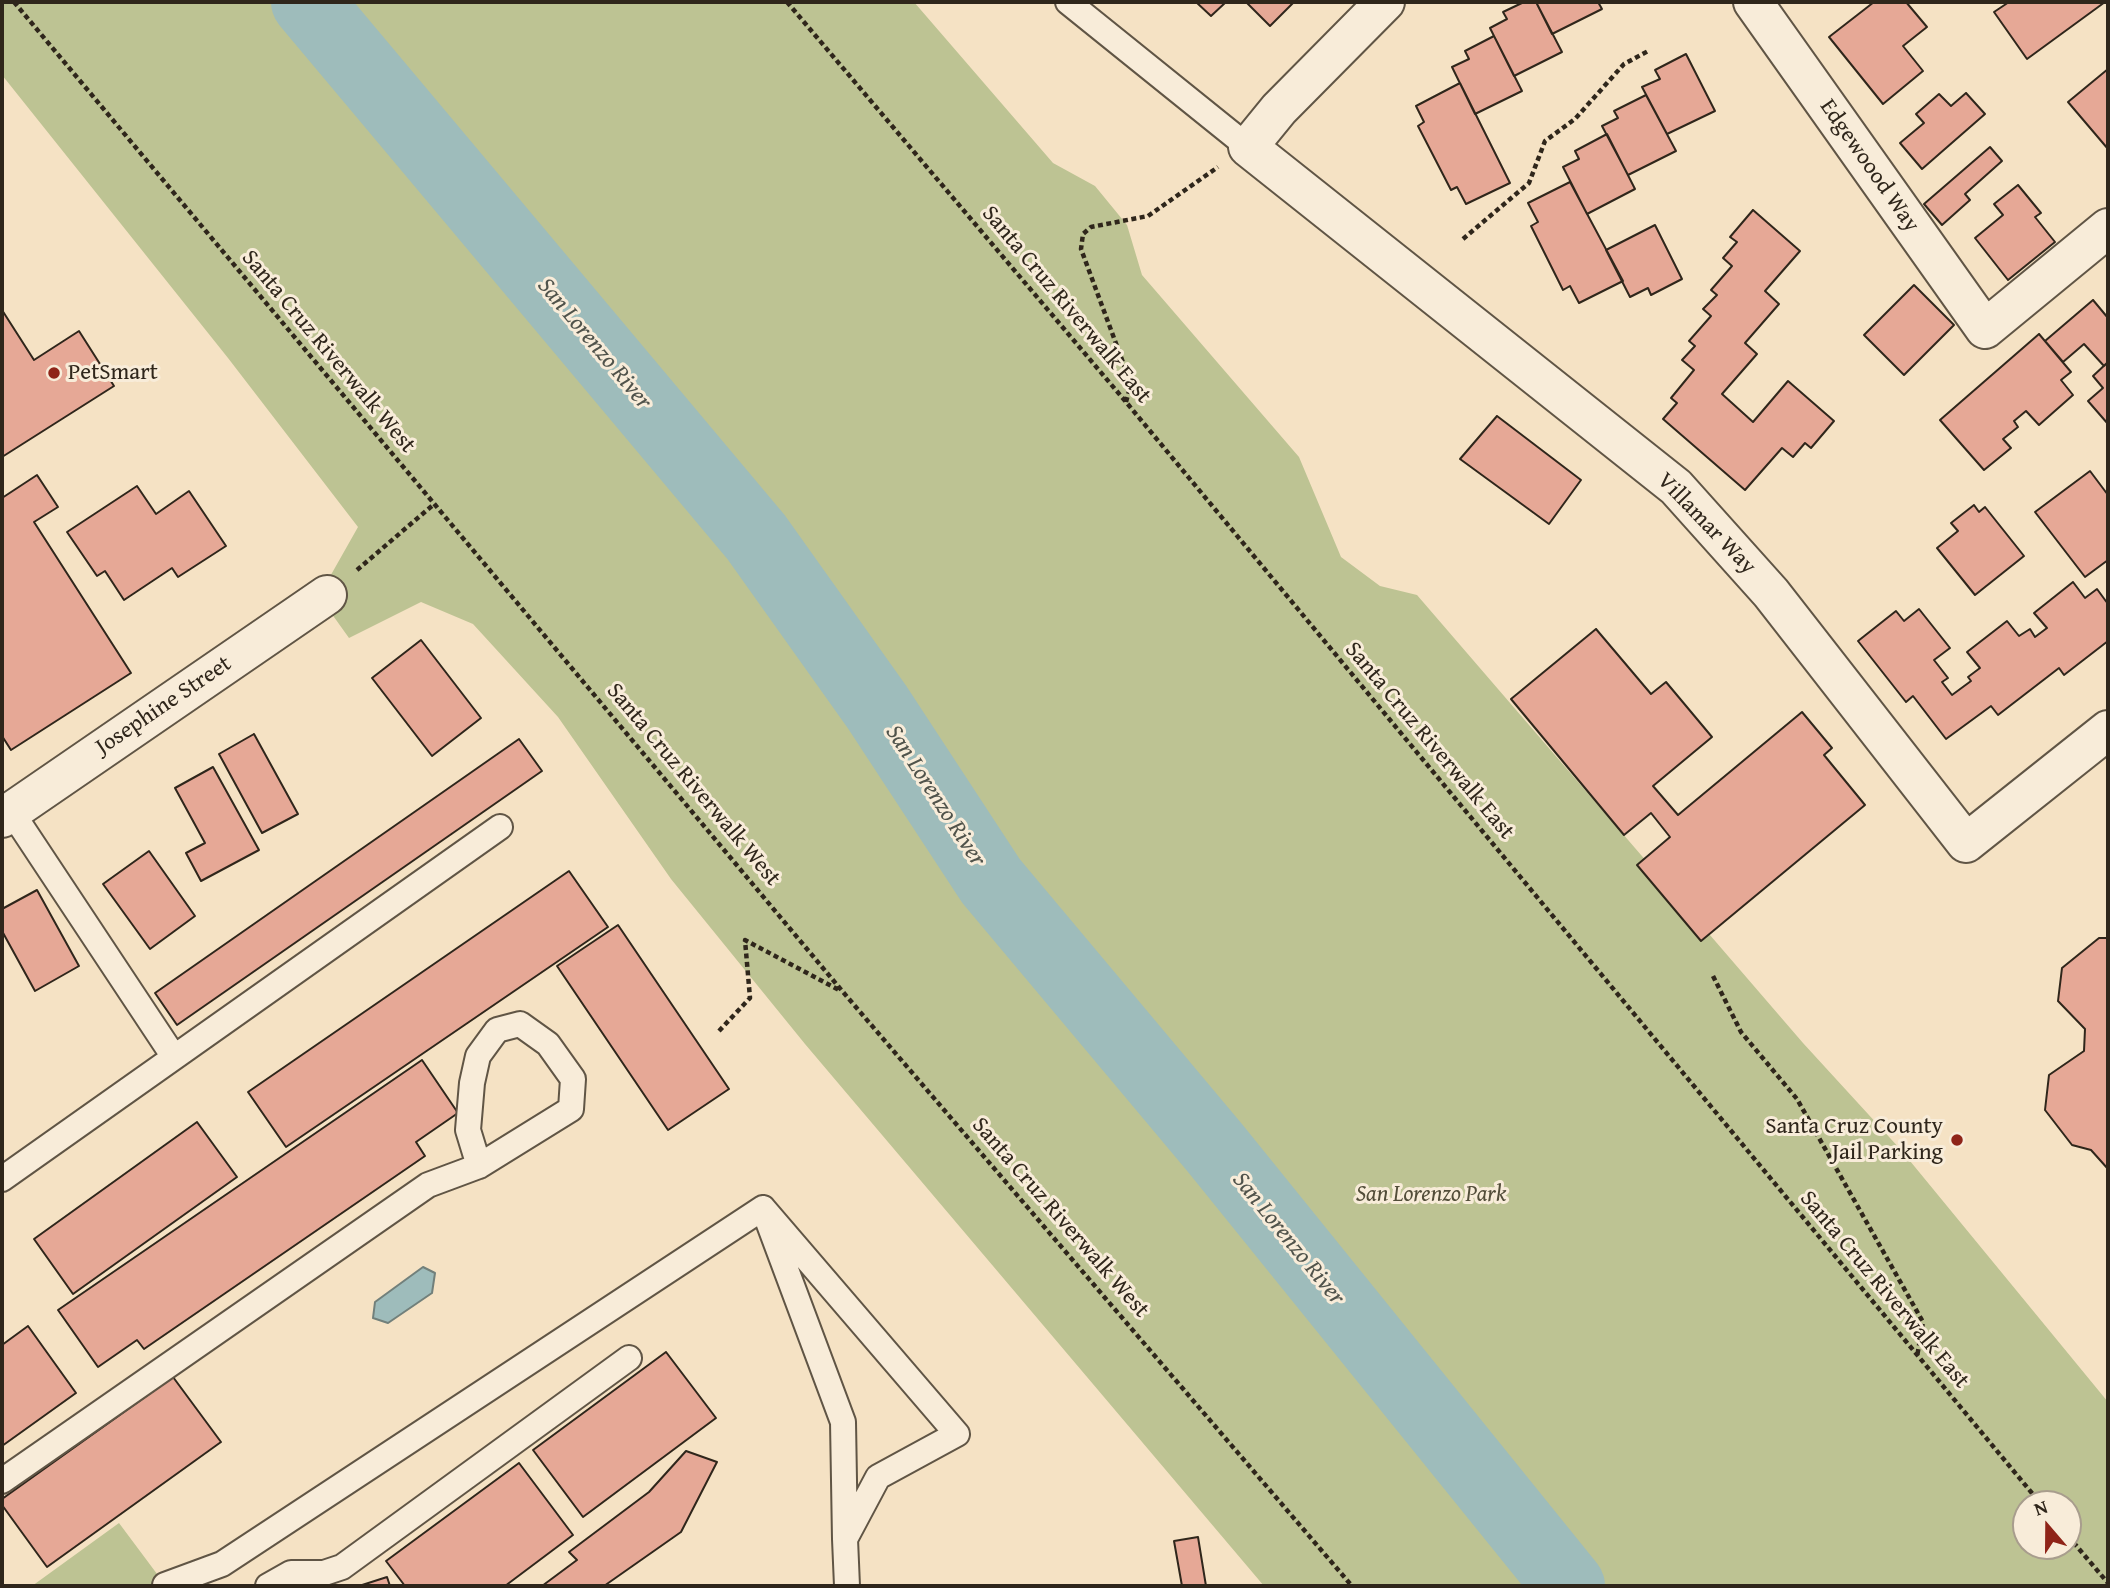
<!DOCTYPE html>
<html>
<head>
<meta charset="utf-8">
<style>
	body { margin:0 }
	#map { position:relative; width:2110px; height:1588px; overflow:hidden; background:#f5e2c4; font-family:"Gentium Book Plus",serif }
	canvas { display:block }
	.frame { position:absolute; inset:0; border:4px solid #2f261b; pointer-events:none }
	.north { position:absolute; left:2012px; top:1490px; width:70px; height:70px; box-sizing:border-box; background:#f8ecd9; border:2px solid #a89d8d; border-radius:50%; rotate:340deg; font-size:19px; font-weight:700; line-height:28px; text-align:center; color:#2f261b }
	.north::after { content:''; display:block; margin:auto; width:24px; height:32px; background:#8f2418; clip-path:polygon(50% 0,100% 100%,50% 72%,0 100%) }
</style>
</head>
<body>
<div id="map">
<canvas width="2110" height="1588"></canvas>
<div class="frame"></div>
<div class="north">N</div>
</div>
<script>
const context = document.querySelector('canvas').getContext('2d');
context.lineJoin = 'round';
function fill(path, color) { context.fillStyle = color; context.fill(path, 'evenodd'); }
const toPath = rows => new Path2D(rows.map(r => 'M' + r).join(''));
function stroke(path, color, width, dash) { context.strokeStyle = color; context.lineWidth = width; context.lineCap = dash ? 'butt' : 'round'; context.setLineDash(dash || []); context.stroke(path); }
function drawText(font, color, halo, rows, align = 'center') {
  context.font = font + ' "Gentium Book Plus",serif'; context.lineWidth = 6; context.setLineDash([]); context.textBaseline = 'middle'; context.strokeStyle = halo; context.fillStyle = color; for (const [text, x, y, turn = 0] of rows) {
    context.save(); context.translate(x, y); context.rotate((+turn || 0) * Math.PI / 180); context.textAlign = isNaN(turn) ? turn : align; if (halo) context.strokeText(text, 0, 0); context.fillText(text, 0, 0); context.restore();
  }
}
fill(toPath([
	[2,2,914,2,1053,163,1095,186,1127,225,1142,275,1299,457,1341,557,1380,586,1417,595,1803,1043,1901,1150,2108,1402,2108,1586,1264,1586,805,1044,671,879,558,717,473,624,421,602,349,638,319,596,358,527,228,358,2,75],
	[2026,1504,2068,1504,2068,1546,2026,1546],
	[119,1523,166,1586,32,1586]
]), '#bdc393');
const water = toPath([
	[423,1267,435,1273,432,1293,388,1323,373,1318,375,1302,423,1267]
]);
fill(water, '#9ebcbb');
stroke(water, '#72807b', 2);
stroke(toPath([
	[307,2,756,537,877,707,991,881,1215,1148,1569,1586]
]), '#9ebcbb', 72);
const building = toPath([
	[1196,2,1226,2,1211,16,1196,2],
	[1246,2,1294,2,1270,26,1246,2],
	[1524,2,1536,2,1562,52,1514,76,1490,28,1507,19,1503,12,1524,2],
	[1536,2,1598,2,1602,9,1552,34,1536,2],
	[1874,2,1906,2,1927,27,1903,46,1923,71,1883,104,1829,37,1874,2],
	[2009,2,2105,2,2027,59,1994,12,2009,2],
	[1494,36,1522,91,1475,114,1452,67,1469,59,1465,51,1494,36],
	[1686,54,1715,111,1667,134,1642,87,1660,79,1655,70,1686,54],
	[2108,69,2108,149,2068,102,2108,69],
	[1460,83,1510,183,1466,204,1457,187,1451,190,1418,126,1424,122,1416,106,1460,83],
	[1966,93,1985,114,1922,169,1900,143,1924,123,1916,114,1939,94,1951,106,1966,93],
	[1646,95,1676,151,1628,175,1602,126,1618,118,1614,111,1646,95],
	[1607,134,1635,189,1587,214,1563,167,1579,159,1575,151,1607,134],
	[1990,147,2002,161,1965,194,1970,200,1942,225,1924,204,1990,147],
	[1570,182,1623,281,1579,303,1570,286,1563,290,1531,226,1538,222,1528,203,1570,182],
	[2018,185,2041,213,2035,217,2055,242,2008,280,1975,238,2003,215,1994,204,2018,185],
	[1753,210,1800,251,1765,291,1779,304,1745,343,1757,354,1722,394,1753,422,1788,381,1834,421,1811,448,1805,443,1793,457,1782,448,1745,490,1663,419,1677,403,1671,398,1694,370,1682,360,1695,346,1689,341,1711,316,1703,309,1717,295,1711,290,1732,266,1723,258,1737,242,1730,237,1753,210],
	[1655,225,1682,279,1651,295,1648,288,1630,297,1606,250,1655,225],
	[1914,285,1954,325,1904,375,1864,335,1914,285],
	[2093,300,2108,318,2108,362,2104,366,2084,344,2063,362,2045,341,2093,300],
	[2,310,34,360,79,331,114,386,2,457,2,310],
	[2039,334,2071,372,2061,380,2073,395,2039,425,2026,411,2014,421,2018,427,2003,439,2011,448,1984,470,1940,420,2039,334],
	[2108,362,2108,424,2088,401,2103,388,2093,376,2108,362],
	[1497,416,1581,480,1549,524,1460,459,1497,416],
	[2090,471,2108,495,2108,560,2085,577,2035,512,2090,471],
	[37,475,58,507,34,522,131,673,11,750,2,736,2,498,37,475],
	[137,486,156,514,189,491,226,546,178,577,172,568,124,600,105,571,97,576,67,532,137,486],
	[1974,505,1979,512,1985,507,2024,556,1975,595,1937,548,1958,531,1951,523,1974,505],
	[2073,582,2085,598,2097,589,2108,604,2108,641,2064,675,2059,668,1998,715,1991,706,1946,739,1913,696,1906,702,1858,641,1896,611,1904,621,1919,609,1950,648,1934,660,1948,678,1942,682,1952,695,1971,681,1968,677,1980,668,1967,652,2007,621,2019,636,2030,629,2035,637,2047,628,2034,613,2073,582],
	[1596,629,1651,694,1666,682,1712,737,1653,786,1678,815,1802,712,1832,748,1824,755,1865,805,1701,941,1637,865,1670,837,1651,813,1624,835,1511,699,1596,629],
	[421,640,481,718,432,756,372,678,421,640],
	[254,734,298,814,262,833,219,754,254,734],
	[519,739,542,771,177,1025,155,993,519,739],
	[213,767,259,850,201,881,186,853,205,843,175,788,213,767],
	[149,851,195,916,150,949,103,884,149,851],
	[569,871,608,927,286,1147,248,1092,569,871],
	[37,890,79,966,35,991,2,931,2,909,37,890],
	[618,925,729,1089,668,1130,557,966,618,925],
	[2099,938,2108,938,2108,1169,2091,1150,2072,1145,2045,1110,2049,1075,2084,1051,2085,1029,2058,1001,2062,968,2099,938],
	[422,1060,458,1113,416,1142,425,1156,144,1349,137,1340,98,1367,58,1310,422,1060],
	[197,1122,237,1177,73,1294,34,1239,197,1122],
	[28,1326,76,1393,2,1446,2,1345,28,1326],
	[666,1352,716,1418,583,1517,533,1450,666,1352],
	[173,1377,221,1442,47,1567,2,1505,2,1499,173,1377],
	[686,1451,717,1462,681,1532,604,1586,542,1586,577,1560,569,1552,649,1492,686,1451],
	[519,1463,573,1535,505,1586,405,1586,386,1561,519,1463],
	[1198,1537,1206,1586,1182,1586,1174,1541,1198,1537],
	[387,1577,390,1586,359,1586,387,1577]
]);
fill(building, '#e6a896');
stroke(building, '#2f261b', 2);
const service = toPath([
	[1068,2,1248,147],
	[11,811,174,1057],
	[2,1179,500,827],
	[2,1481,428,1185,479,1166,571,1109,573,1079,548,1044,520,1024,497,1030,478,1056,472,1083,468,1130,479,1166],
	[845,1539,878,1477,957,1434,763,1208,843,1422,845,1539,847,1586],
	[165,1585,222,1564,763,1208],
	[268,1586,291,1573,324,1573,342,1567,629,1358]
]);
const minor = toPath([
	[1385,2,1279,109,1248,147,1676,487,1771,593,1966,843,2108,730],
	[1753,2,1985,329,2108,228],
	[2,818,327,595]
]);
stroke(service, '#605545', 28);
stroke(minor, '#605545', 42);
stroke(toPath([
	[14,2,843,992,1352,1586],
	[787,2,1126,402,2041,1504],
	[1463,239,1529,183,1545,141,1575,119,1624,64,1650,50],
	[1126,402,1131,384,1081,249,1083,234,1091,227,1148,216,1218,167],
	[357,570,433,505],
	[1713,976,1741,1032,1797,1099,1923,1322,1917,1357],
	[719,1031,750,998,745,940,839,990],
	[2068,1536,2108,1583]
]), '#2f261b', 4.5, [5, 3.5]);
stroke(service, '#f8ecd9', 24);
stroke(minor, '#f8ecd9', 38);
for (const [x, y, r, color] of [
	[54,373,7,"#8f2418"],
	[1957,1140,7,"#8f2418"]
]) { const dot = new Path2D(); dot.arc(x, y, r, 0, 2 * Math.PI); context.fillStyle = color; context.fill(dot); stroke(dot, '#f8ecd9', 2.5); }
drawText('23px', '#2f261b', '#f8ecd9', [
	["Edgewoood Way",1869,166,55],
	["Santa Cruz Riverwalk East",1066,305,50],
	["Santa Cruz Riverwalk West",328,352,50],
	["Villamar Way",1706,524,46],
	["Josephine Street",164,706,-34],
	["Santa Cruz Riverwalk East",1429,741,50],
	["Santa Cruz Riverwalk West",693,785,50],
	["Santa Cruz Riverwalk West",1060,1218,49],
	["Santa Cruz Riverwalk East",1884,1290,50]
]);
drawText('23px', '#2f261b', '#f8ecd9', [
	["PetSmart",68,373],
	["Santa Cruz County",1943,1127,"right"],
	["Jail Parking",1943,1153,"right"]
], 'left');
drawText('italic 23px', '#524d39', '#f8ecd9', [
	["San Lorenzo Park",1431,1195]
]);
drawText('italic 24px', '#50534b', '#f8ecd9', [
	["San Lorenzo River",594,344,50],
	["San Lorenzo River",935,796,57],
	["San Lorenzo River",1288,1239,51]
]);
</script>
</body>
</html>
